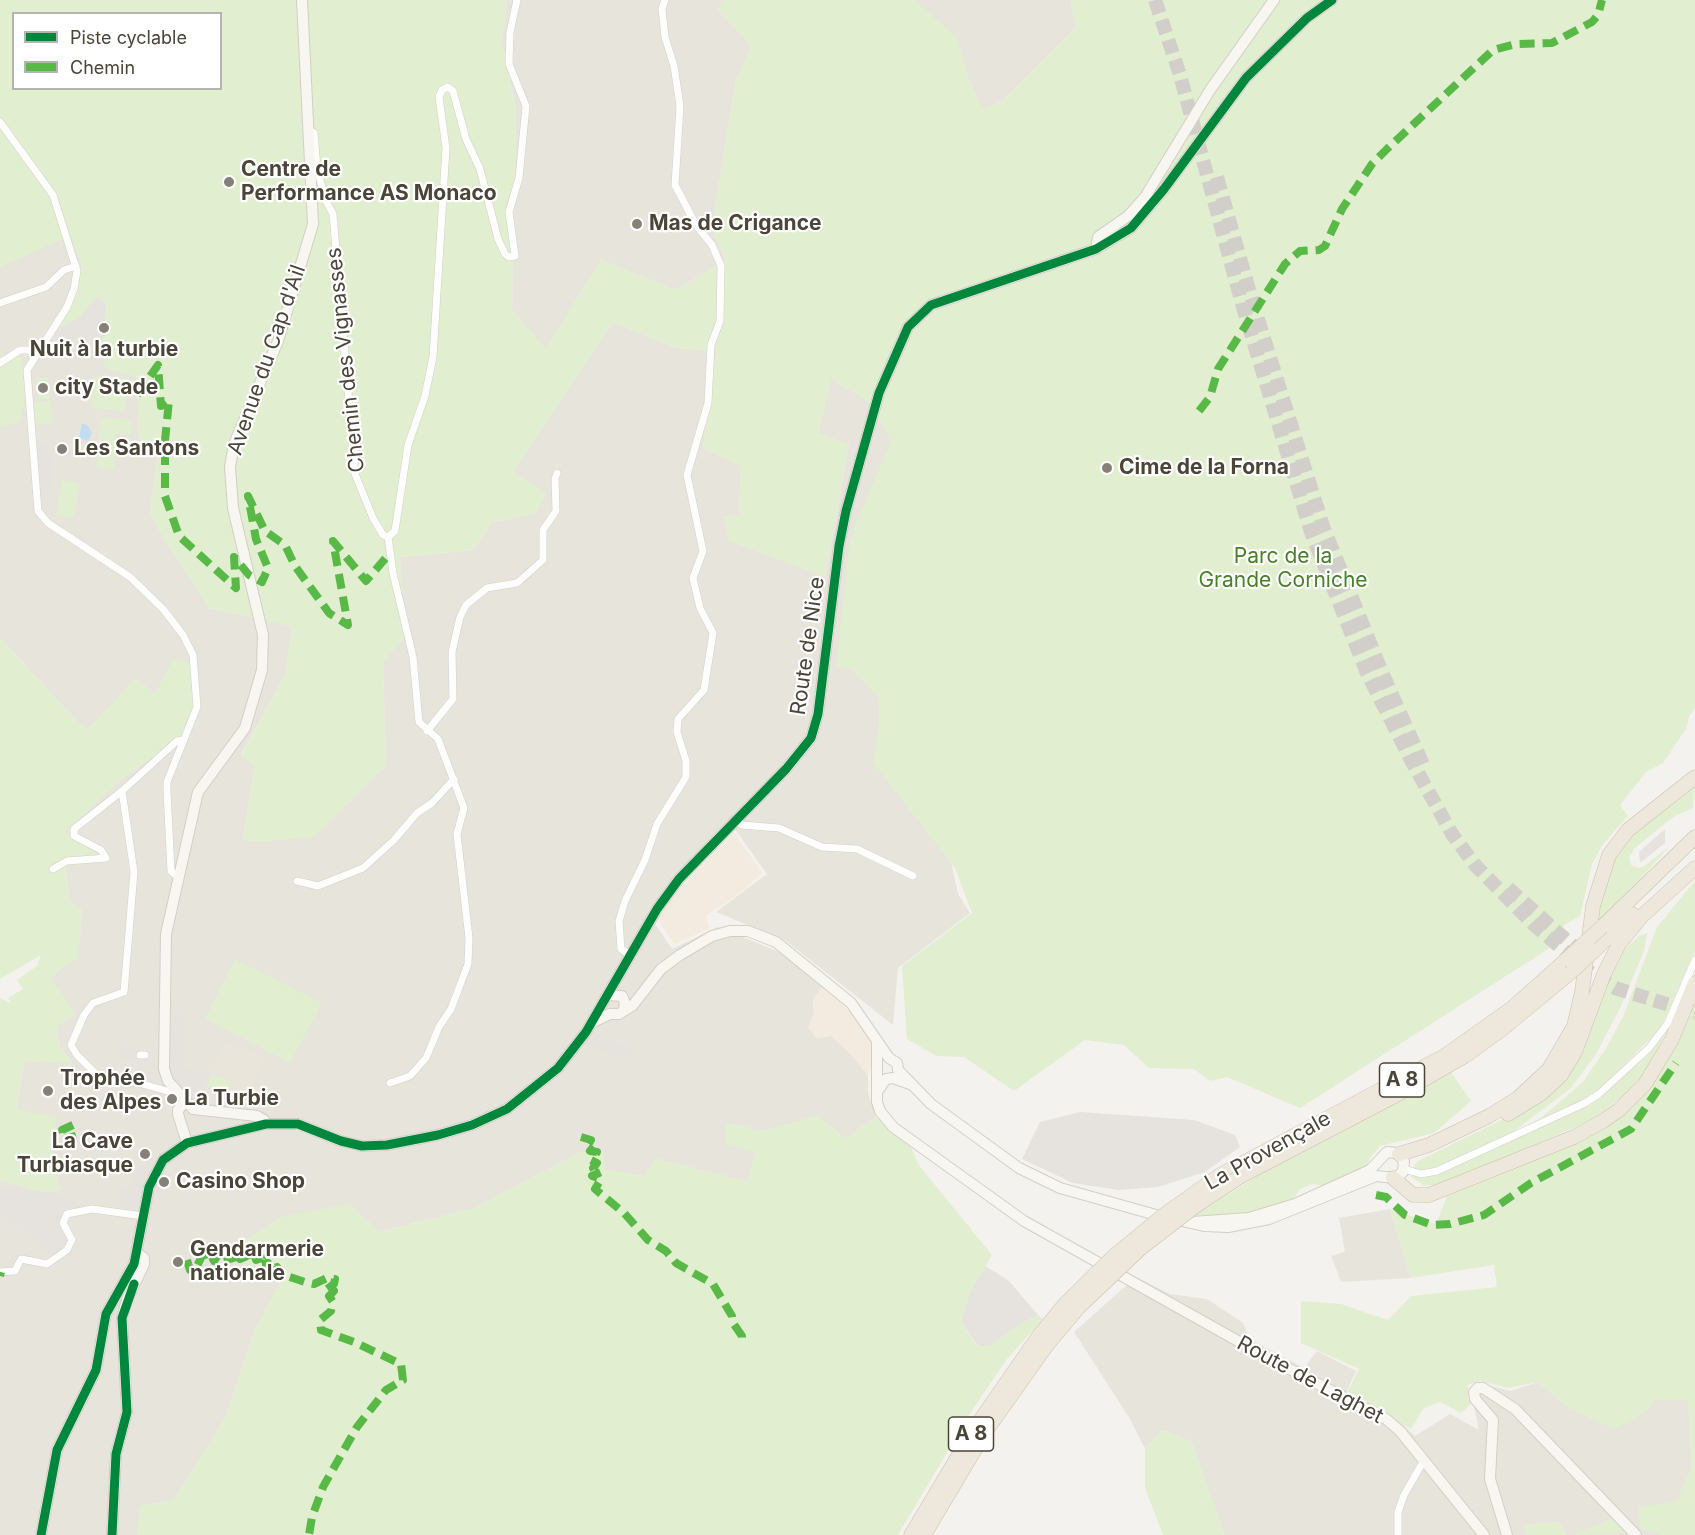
<!DOCTYPE html>
<html>
<head>
<meta charset="utf-8">
<style>
	body { margin:0 }
	#map { position:relative; width:1695px; height:1535px; overflow:hidden; background:#f4f2ee; font-family:Inter,sans-serif }
	canvas { display:block }
	.legend { position:absolute; left:12px; top:12px; width:210px; height:78px; box-sizing:border-box; background:#fff; border:2px solid #b7b4b0; margin:0; padding:8px 10px; list-style:none; font-size:18px; color:#4b4439 }
	.legend li { display:flex; align-items:center; gap:12px; height:30px }
	.legend b { width:30px; border:2px solid #b7b4b0 }
</style>
</head>
<body>
<div id="map">
<canvas width="1695" height="1535"></canvas>
<ul class="legend">
<li><b style="height:8px;background:#00873e"></b>Piste cyclable</li>
<li><b style="height:8px;background:#58b947"></b>Chemin</li>
</ul>
</div>
<script>
const context = document.querySelector('canvas').getContext('2d');
context.lineJoin = 'round';
function fill(path, color) { context.fillStyle = color; context.fill(path, 'evenodd'); }
const toPath = rows => new Path2D(rows.map(r => 'M' + r).join(''));
function stroke(path, color, width, dash) { context.strokeStyle = color; context.lineWidth = width; context.lineCap = dash ? 'butt' : 'round'; context.setLineDash(dash || []); context.stroke(path); }
function drawText(font, color, halo, rows, align = 'center') {
  context.font = font + ' Inter,sans-serif'; context.lineWidth = 4.5; context.setLineDash([]); context.textBaseline = 'middle'; context.strokeStyle = halo; context.fillStyle = color; for (const [text, x, y, turn = 0] of rows) {
    context.save(); context.translate(x, y); context.rotate((+turn || 0) * Math.PI / 180); context.textAlign = isNaN(turn) ? turn : align; if (halo) context.strokeText(text, 0, 0); context.fillText(text, 0, 0); context.restore();
  }
}
fill(toPath([
	[507,0,723,0,718,10,752,46,736,81,712,228,726,260,676,290,601,260,546,349,512,311,516,110,502,41],
	[910,0,1070,0,1076,28,1003,101,982,110,953,41],
	[71,234,82,266,75,297,60,327,97,297,137,377,139,440,159,446,150,515,209,608,292,626,285,675,241,755,255,766,243,840,386,766,383,661,404,638,400,557,473,550,492,522,537,513,513,472,613,322,676,348,717,351,703,448,741,466,739,515,723,517,825,577,849,445,818,433,831,378,871,403,898,453,880,674,948,848,958,894,970,913,898,968,893,1025,786,941,716,912,767,874,731,824,688,864,647,912,672,949,718,927,789,956,815,982,824,985,813,1000,814,1013,825,1036,831,1036,848,1051,868,1075,868,1093,876,1117,845,1139,818,1116,763,1131,726,1123,755,1153,748,1182,657,1159,644,1176,603,1170,604,1152,581,1152,474,1208,380,1232,348,1204,229,1253,281,1281,255,1330,226,1417,174,1500,141,1506,137,1535,0,1535,0,1180,42,1192,60,1190,50,1142,16,1109,24,1061,72,1063,60,1047,56,1027,75,1014,50,981,62,967,78,958,82,910,69,901,65,860,97,854,64,832,124,777,184,735,155,693,135,680,86,731,0,638,0,267],
	[1390,1209,1411,1278,1341,1282,1331,1256,1345,1252,1339,1218],
	[1136,1277,1170,1294,1207,1299,1243,1323,1250,1339,1304,1368,1317,1351,1356,1371,1346,1393,1393,1415,1415,1436,1450,1414,1479,1430,1470,1388,1479,1383,1511,1391,1538,1382,1570,1409,1644,1413,1654,1400,1688,1399,1692,1467,1662,1535,1566,1535,1559,1522,1524,1525,1526,1535,1224,1535,1192,1442,1163,1430,1145,1449,1130,1419,1074,1332]
]), '#e7e4dc');
fill(toPath([
	[734,832,762,873,734,898,706,915,709,929,674,944,657,918,682,886],
	[824,985,862,1025,872,1042,874,1061,868,1075,848,1051,831,1036,817,1039,808,1027,814,1013,814,997]
]), '#f3ebdf');
fill(toPath([
	[1080,1112,1194,1120,1235,1135,1240,1147,1205,1172,1158,1187,1119,1190,1073,1183,1022,1159,1040,1122],
	[985,1266,1008,1280,1038,1315,1014,1328,989,1347,977,1345,961,1322,969,1295]
]), '#e6e2de');
fill(toPath([
	[225,1043,265,1058,251,1087,212,1070],
	[210,1074,250,1088,246,1097,207,1087]
]), '#eae5da');
fill(toPath([
	[0,0,507,0,502,41,516,110,512,311,546,348,601,260,676,290,726,260,712,228,736,81,751,46,718,10,723,0,914,0,957,37,967,74,982,110,1003,101,1076,28,1070,0,1695,0,1695,708,1689,716,1687,727,1663,763,1646,772,1620,805,1628,816,1603,844,1592,864,1580,916,1563,926,1559,942,1300,1108,1227,1077,1210,1081,1194,1069,1149,1068,1124,1045,1085,1040,1014,1091,964,1057,936,1056,907,1039,902,966,972,913,955,868,873,763,879,725,879,698,852,670,836,667,850,538,853,538,854,528,891,441,871,403,831,378,818,433,849,445,825,577,729,541,723,517,739,515,741,466,703,448,717,351,676,348,613,322,513,472,546,492,537,513,492,522,473,550,400,557,404,638,383,662,386,766,314,837,258,842,243,840,255,766,241,756,285,675,292,626,209,608,150,515,159,446,139,440,137,377,105,368,102,340,107,304,97,297,79,318,59,328,75,297,82,266,71,235,0,267],
	[14,14,220,14,220,88,14,88],
	[19,356,23,358,25,408,21,410,20,422,0,427,0,370,13,358],
	[94,375,128,378,125,411,91,408],
	[48,377,50,399,38,400,36,378],
	[51,401,52,423,34,425,33,402],
	[100,418,132,420,131,435,116,434,114,469,97,468],
	[62,480,80,483,74,518,56,515],
	[0,638,86,731,135,679,155,693,173,659,192,663,194,701,184,735,124,777,65,832,98,854,65,860,69,901,82,910,78,959,62,967,50,981,59,988,75,1014,56,1027,60,1047,72,1064,24,1061,16,1109,58,1117,50,1142,60,1190,42,1192,0,1180,0,998,12,1004,8,998,23,989,17,980,37,966,41,955,0,979],
	[1695,782,1693,808,1673,817,1635,848,1629,858,1631,865,1638,868,1643,867,1670,846,1618,903,1594,925,1599,893,1621,844],
	[1695,881,1695,952,1666,1017,1656,1033,1597,1092,1585,1100,1535,1123,1583,1082,1605,1050,1623,1017,1657,927],
	[1647,933,1644,951,1621,1006,1596,1054,1571,1088,1513,1132,1439,1167,1422,1170,1412,1168,1418,1161,1536,1103,1601,996,1621,953,1639,936],
	[235,959,322,1003,290,1063,205,1019],
	[1695,1001,1695,1535,1662,1535,1640,1528,1638,1507,1676,1501,1692,1467,1688,1399,1654,1400,1644,1413,1614,1429,1570,1409,1538,1382,1508,1388,1480,1381,1468,1385,1468,1399,1471,1404,1461,1413,1440,1402,1424,1408,1411,1429,1347,1392,1359,1369,1301,1343,1301,1301,1341,1304,1388,1320,1411,1296,1497,1287,1494,1265,1411,1278,1390,1209,1436,1224,1447,1196,1560,1150,1638,1100,1662,1070],
	[1671,1021,1647,1070,1621,1098,1591,1120,1446,1183,1425,1186,1410,1176,1442,1171,1593,1102,1648,1055],
	[1451,1072,1471,1101,1434,1133,1380,1146,1370,1158,1366,1168,1326,1186,1313,1184,1300,1189,1293,1200,1252,1214,1213,1217,1194,1215,1280,1162],
	[211,1074,232,1081,227,1092,208,1086],
	[818,1116,845,1139,876,1117,911,1147,918,1164,992,1255,969,1295,961,1322,976,1345,989,1347,1014,1328,1038,1315,1043,1319,1007,1359,969,1415,898,1535,137,1535,140,1506,174,1500,226,1417,255,1330,280,1281,228,1252,281,1217,348,1204,381,1232,474,1208,581,1152,604,1152,604,1170,643,1176,657,1159,748,1182,755,1153,725,1144,726,1123,763,1131],
	[1163,1430,1192,1442,1224,1535,1163,1535,1145,1488,1145,1449],
	[1612,1518,1627,1533,1576,1535,1576,1534],
	[1559,1522,1566,1535,1526,1535,1523,1525]
]), '#e1eecf');
fill(toPath([
	[97,297,107,304,102,340,56,340,59,328,79,318],
	[47,344,98,347,97,359,54,360,38,358,39,353,46,352],
	[34,444,47,444,53,475,49,495,39,497],
	[1665,829,1665,843,1640,863,1639,852],
	[168,1017,184,1018,182,1067,208,1073,196,1103,185,1095,170,1075],
	[593,1029,631,1050,628,1057,614,1055,582,1044],
	[122,1047,140,1049,140,1057,136,1061,120,1059,119,1049],
	[151,1157,157,1163,138,1205,131,1210,124,1209,119,1206,120,1190,132,1187,132,1177],
	[0,1187,63,1196,77,1205,74,1216,65,1216,70,1225,62,1229,68,1239,67,1247,51,1257,35,1237,0,1219]
]), '#e6e3df');
fill(toPath([
	[82,423,88,426,92,433,88,441,79,438]
]), '#c0ddf1');
stroke(toPath([
	[1155,0,1180,75,1242,304,1311,532,1367,673,1412,762,1452,834,1475,865,1533,924,1593,975,1615,988,1695,1013],
	[1217,177,1251,297,1323,526,1381,670,1424,767],
	[1508,888,1581,953]
]), '#d2cfca', 14, [14, 7]);
const street = toPath([
	[0,122,53,195,77,271,74,289,67,307,27,370,38,511,48,523,130,577,163,609,183,635,193,655,197,707,167,782,167,791,171,871,178,877],
	[309,130,314,133,317,168,325,199,333,214,355,474,373,518,383,535,388,537,393,573,413,657,419,722,438,739,464,808,457,834,469,938,468,964,451,1009,439,1027,426,1058,410,1076,390,1083],
	[0,303,46,287,64,270,76,266],
	[0,363,20,350,29,350,34,354],
	[388,537,395,531,408,445,425,396,433,357,446,148,439,97,442,90,448,87,453,91,466,139,480,169,498,239,505,254,509,257,515,256,509,212,519,178,526,106,509,64,510,32,517,0],
	[427,731,453,699,452,652,460,617,466,605,487,588,517,583,543,560,543,530,556,511,555,479,557,473],
	[122,791,134,872,124,992,93,1003,84,1015,71,1045,77,1055,105,1083,135,1082,171,1092,175,1090],
	[737,820,742,825,779,828,822,847,857,849,913,876],
	[53,869,67,861,106,858,101,850,74,836,74,829,122,791,177,741,184,740],
	[297,881,318,886,363,868,394,840,417,813,432,803,454,779],
	[630,955,621,949,619,921,625,901,645,860,657,824,686,777,686,761,677,732,678,719,704,690,713,633,700,608,693,578,703,551,687,475,708,403,711,345,720,321,721,266,712,245,696,225,675,185,680,106,674,66,665,37,662,9,665,0],
	[140,1055,145,1055],
	[1404,1169,1421,1174,1437,1171,1585,1103,1599,1094,1649,1048,1668,1023,1695,960],
	[0,1272,15,1271,21,1259,47,1264,67,1250,72,1240,63,1223,67,1214,92,1209,143,1216],
	[1398,1535,1398,1512,1404,1495,1423,1462]
]);
const secondary = toPath([
	[1096,249,1098,237,1128,216,1145,197,1210,90,1274,0],
	[609,995,622,996,625,1003,624,1009],
	[593,1022,610,1014,619,1014,633,1005,661,969,680,955,712,936,730,931,748,931,776,942,851,1003,889,1058,897,1063,898,1070,931,1104,1019,1168,1060,1188,1156,1215,1204,1226,1228,1227,1269,1219,1376,1176,1395,1178,1403,1172,1404,1161,1397,1153,1387,1152,1370,1170,1295,1204,1249,1218,1192,1222],
	[877,1043,877,1102,880,1111,893,1127,1024,1221,1270,1359,1386,1419,1400,1431,1484,1535],
	[877,1092,886,1079,893,1078,910,1084],
	[185,1102,178,1110,178,1114,187,1143],
	[266,1124,264,1120,257,1116,193,1109,168,1081,164,1069,166,934,198,792,245,728,262,670,263,635,233,508,230,467,234,444,278,341,313,224,302,0],
	[41,1535,57,1450,96,1370,106,1314,134,1264,149,1187,163,1160,187,1143,266,1124,298,1124,341,1141,362,1146,387,1145,438,1135,472,1125,507,1109,558,1068,586,1032,657,909,679,879,786,769,811,738,818,714,839,546,846,511,879,393,908,327,931,305,1096,249,1131,228,1164,189,1246,78,1307,18,1332,0],
	[112,1535,116,1454,127,1412,122,1318,127,1300,144,1264,144,1258,138,1254],
	[1507,1535,1490,1479,1493,1420,1475,1399,1474,1392,1478,1388,1483,1388,1515,1409,1636,1535]
]);
const highway = toPath([
	[1602,927,1695,837],
	[1594,951,1632,914],
	[1508,1114,1542,1093,1561,1075,1575,1052,1604,974,1619,944,1642,916,1695,868],
	[1399,1154,1429,1145,1489,1116,1518,1098,1549,1069,1574,1026,1582,992,1593,906,1609,855,1628,830,1695,777],
	[1220,1175,1446,1055,1512,1008,1567,959],
	[1241,1176,1400,1093,1465,1056,1501,1030,1570,973],
	[1393,1178,1413,1195,1429,1195,1574,1137,1603,1121,1619,1110,1645,1084,1672,1039,1695,983],
	[911,1535,975,1428,1038,1337],
	[924,1535,986,1431,1047,1345]
]);
stroke(street, '#d2d0cb', 8);
stroke(secondary, '#d3cfc5', 12);
stroke(highway, '#ccbfa9', 15);
stroke(street, '#fdfdfc', 7);
stroke(secondary, '#f7f6f1', 10);
stroke(highway, '#ede8db', 14);
const highwayBridge = toPath([
	[1567,959,1602,927],
	[1570,973,1594,951],
	[1038,1337,1065,1304,1114,1256,1165,1214,1220,1175],
	[1047,1345,1079,1307,1141,1248,1197,1205,1241,1176]
]);
stroke(highwayBridge, '#ccbfa9', 15, []);
stroke(highwayBridge, '#ede8db', 14);
stroke(toPath([
	[137,395,158,365,161,406,169,400,165,441,165,496,179,536,236,588,234,557,249,575,262,582,268,568,256,539,248,496,265,531,285,545,295,566,329,613,348,625,333,541,366,581,390,553],
	[1199,411,1210,397,1218,369,1285,264,1300,251,1319,250,1325,246,1342,209,1372,164,1387,149,1493,50,1516,44,1552,43,1592,22,1598,15,1602,0],
	[73,1125,62,1130,64,1139,76,1136],
	[581,1137,591,1140,588,1145,594,1146,590,1151,597,1152,591,1160,597,1163,593,1168,594,1170,601,1172,592,1176,601,1179,595,1189,624,1213,648,1240,666,1251,676,1263,713,1284,732,1316,733,1323,742,1336,742,1344],
	[1376,1195,1386,1197,1405,1215,1432,1225,1450,1224,1484,1215,1531,1183,1631,1129,1676,1063],
	[187,1260,190,1270,194,1272,202,1256,210,1253,214,1261,219,1254,221,1261,233,1258,241,1252,240,1259,247,1256,249,1261,254,1254,256,1260,262,1258,260,1264,268,1263,266,1270,277,1267,275,1272,305,1282,314,1284,327,1278,335,1279,334,1284,326,1290,334,1291,329,1296,333,1302,331,1311,320,1320,321,1330,354,1342,401,1364,403,1380,386,1390,357,1427,323,1487,312,1517,309,1535],
	[0,1276,1,1272]
]), '#58b947', 8, [15, 8]);
stroke(toPath([
	[41,1535,57,1450,96,1370,106,1314,134,1264,149,1187,163,1160,187,1143,266,1124,298,1124,341,1141,362,1146,387,1145,438,1135,472,1125,507,1109,558,1068,586,1032,657,909,679,879,786,769,811,738,818,714,839,546,846,511,879,393,908,327,931,305,1096,249,1131,228,1164,189,1246,78,1307,18,1332,0],
	[112,1535,116,1454,127,1412,122,1318,134,1284]
]), '#00873e', 9);
for (const [x, y, r, color] of [
	[229,182,6,"#868178"],
	[637,224,6,"#868178"],
	[104,328,6,"#868178"],
	[43,388,6,"#868178"],
	[62,449,6,"#868178"],
	[1107,468,6,"#868178"],
	[48,1091,6,"#868178"],
	[172,1099,6,"#868178"],
	[145,1154,6,"#868178"],
	[164,1182,6,"#868178"],
	[178,1262,6,"#868178"]
]) { const dot = new Path2D(); dot.arc(x, y, r, 0, 2 * Math.PI); context.fillStyle = color; context.fill(dot); stroke(dot, '#fff', 2); }
for (const [x, y, w] of [
	[1402,1080,45],
	[971,1434,45]
]) { const box = new Path2D(); box.roundRect(x - w / 2, y - 17, w, 34, 4.5); context.fillStyle = '#fff'; context.fill(box); stroke(box, '#4b4439', 1.5); }
drawText('bold 20px', '#4b4439', null, [
	["A 8",1402,1080],
	["A 8",971,1434]
]);
drawText('bold 21px', '#4b4439', '#fff', [
	["Centre de",241,170],
	["Performance AS Monaco",241,194],
	["Mas de Crigance",649,224],
	["Nuit à la turbie",104,350,"center"],
	["city Stade",55,388],
	["Les Santons",74,449],
	["Cime de la Forna",1119,468],
	["Trophée",60,1079],
	["des Alpes",60,1103],
	["La Turbie",184,1099],
	["La Cave",133,1142,"right"],
	["Turbiasque",133,1166,"right"],
	["Casino Shop",176,1182],
	["Gendarmerie",190,1250],
	["nationale",190,1274]
], 'left');
drawText('21px', '#4b4439', '#fff', [
	["Avenue du Cap d'Ail",267,360,-71],
	["Chemin des Vignasses",346,360,-96],
	["Route de Nice",808,646,-82],
	["La Provençale",1268,1151,-29],
	["Route de Laghet",1310,1380,28]
]);
drawText('21px', '#4a7f2a', '#fff', [
	["Parc de la",1283,557],
	["Grande Corniche",1283,581]
]);
</script>
</body>
</html>
